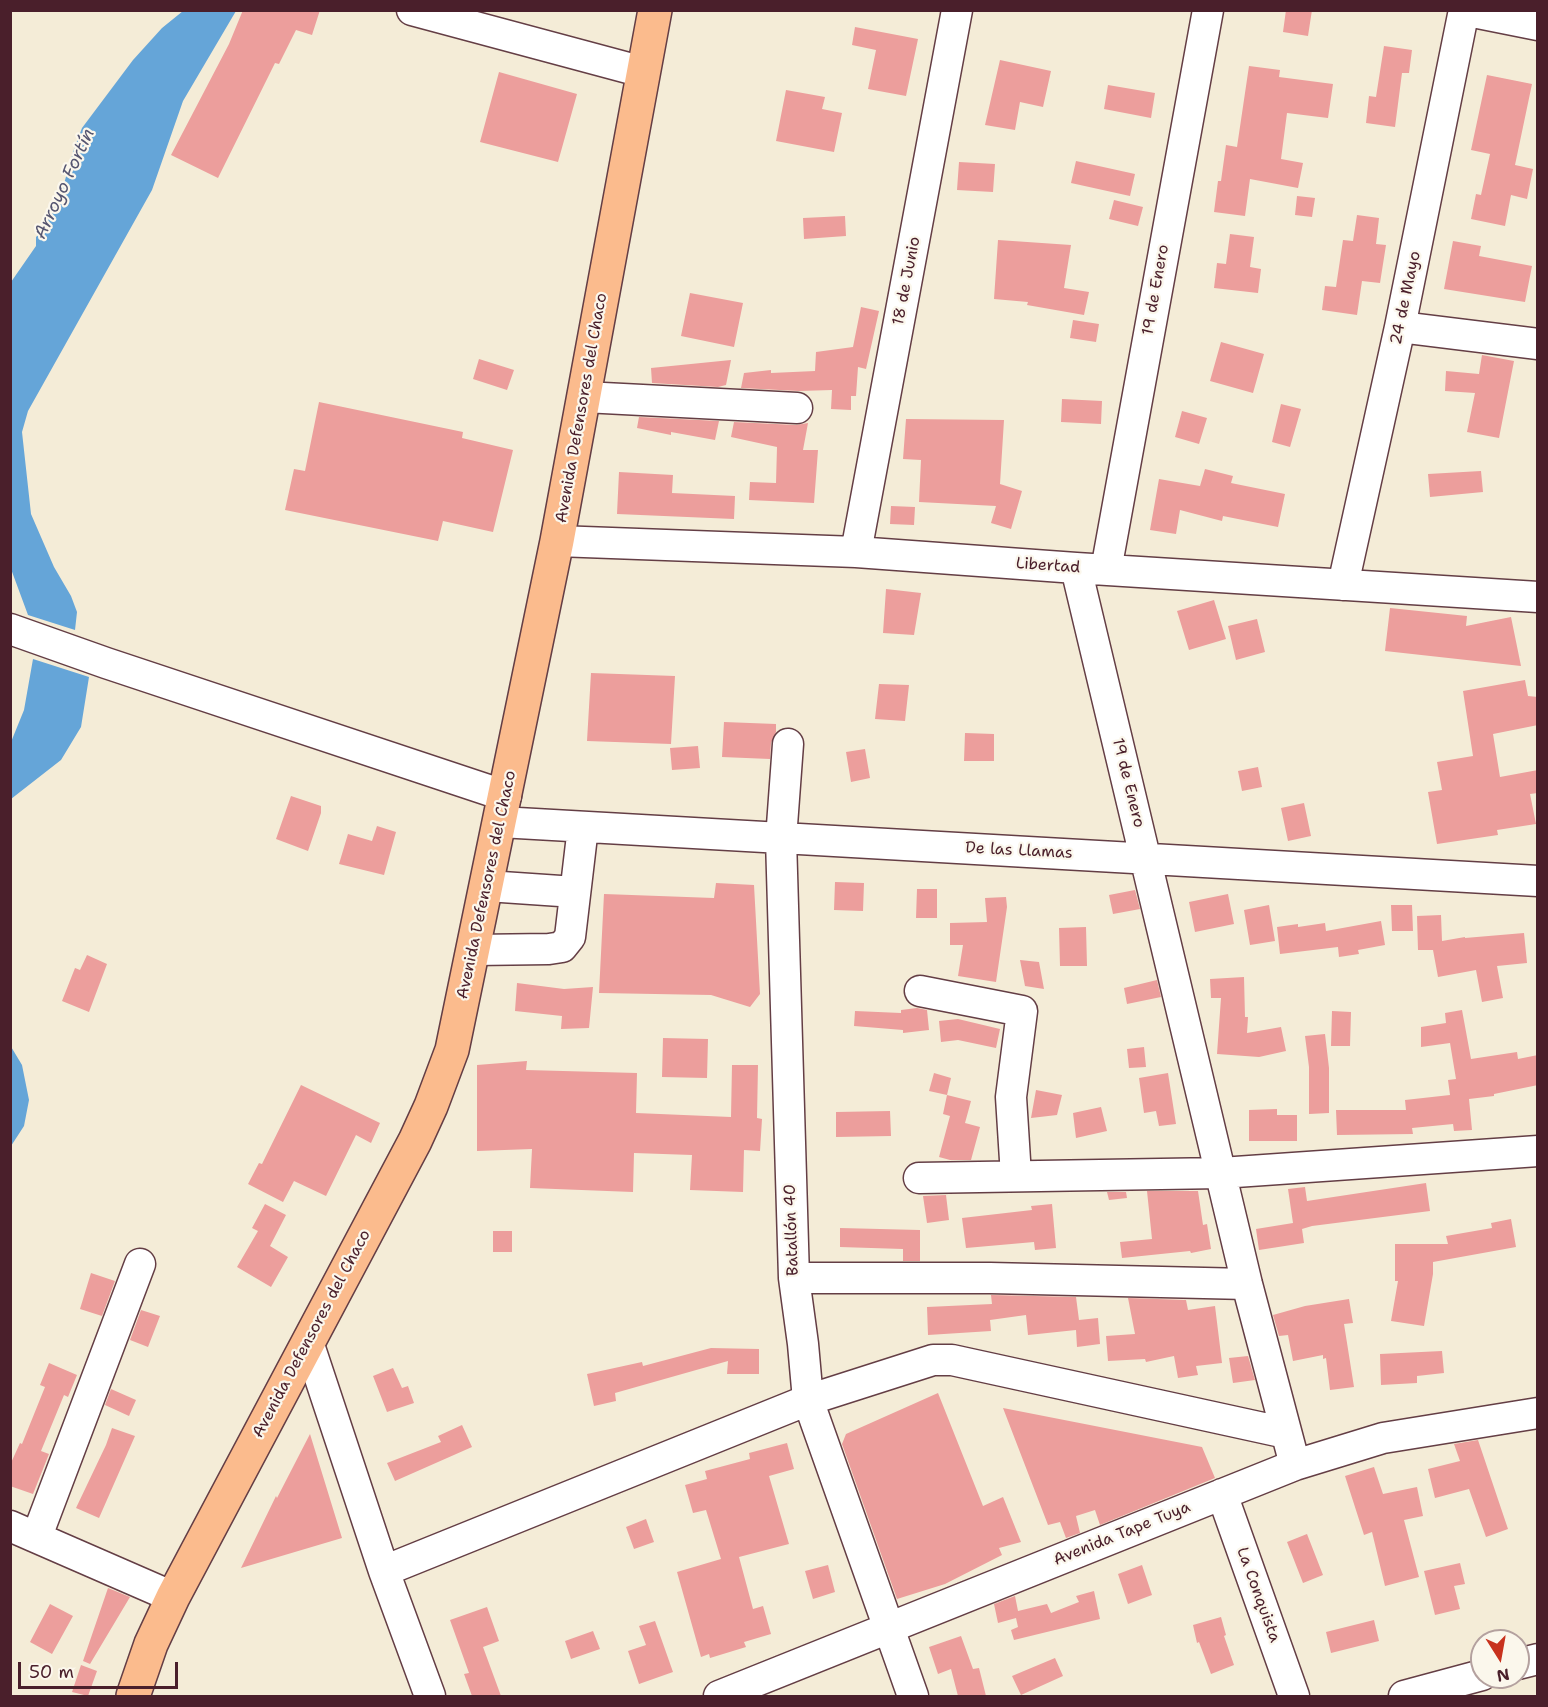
<!DOCTYPE html>
<html>
<head>
<meta charset="utf-8">
<style>
	body { margin:0 }
	#map { position:relative; width:1548px; height:1707px; overflow:hidden; background:#f4ecd7; font-family:"Shantell Sans",sans-serif }
	canvas { display:block }
	.frame { position:absolute; inset:0; border:12px solid #4a1f2b; pointer-events:none }
	.north { position:absolute; left:1470px; top:1629px; width:60px; height:60px; box-sizing:border-box; background:#fbf7ec; border:2px solid #b4a19f; border-radius:50%; rotate:169deg; font-size:16px; font-weight:700; line-height:24px; text-align:center; color:#4a1f2b }
	.north::after { content:''; display:block; margin:auto; width:21px; height:27px; background:#c8321e; clip-path:polygon(50% 0,100% 100%,50% 72%,0 100%) }
	.scale { position:absolute; left:18px; top:1662px; width:160px; height:27px; box-sizing:border-box; border:3px solid #4a1f2b; border-top:0; padding-left:8px; font-size:18px; line-height:21px; white-space:nowrap; color:#4a1f2b; -webkit-text-stroke:4px #fbf7ec; paint-order:stroke }
</style>
</head>
<body>
<div id="map">
<canvas width="1548" height="1707"></canvas>
<div class="frame"></div>
<div class="north">N</div>
<div class="scale">50 m</div>
</div>
<script>
const context = document.querySelector('canvas').getContext('2d');
context.lineJoin = 'round';
function fill(path, color) { context.fillStyle = color; context.fill(path, 'evenodd'); }
const toPath = rows => new Path2D(rows.map(r => 'M' + r).join(''));
function stroke(path, color, width, dash) { context.strokeStyle = color; context.lineWidth = width; context.lineCap = dash ? 'butt' : 'round'; context.setLineDash(dash || []); context.stroke(path); }
function drawText(font, color, halo, rows, align = 'center') {
  context.font = font + ' "Shantell Sans",sans-serif'; context.lineWidth = 4.5; context.setLineDash([]); context.textBaseline = 'middle'; context.strokeStyle = halo; context.fillStyle = color; for (const [text, x, y, turn = 0] of rows) {
    context.save(); context.translate(x, y); context.rotate((+turn || 0) * Math.PI / 180); context.textAlign = isNaN(turn) ? turn : align; if (halo) context.strokeText(text, 0, 0); context.fillText(text, 0, 0); context.restore();
  }
}
fill(toPath([
	[183,11,236,11,183,101,152,190,28,411,22,432,31,514,54,567,71,596,77,612,75,630,28,615,11,569,11,282,36,246,36,237,43,230,61,194,74,149,82,128,133,60,162,28],
	[33,659,89,677,81,727,61,760,11,799,11,742,24,710],
	[10,1045,22,1065,29,1100,24,1126,11,1146]
]), '#65a5d8');
fill(toPath([
	[243,10,320,10,312,35,296,30,279,64,275,63,218,178,171,155,229,44],
	[1286,10,1312,10,1308,36,1283,32],
	[855,27,918,39,906,96,868,89,876,50,852,45],
	[1384,46,1412,50,1409,73,1402,73,1395,127,1366,123,1369,96,1376,97],
	[1000,60,1051,71,1043,107,1020,102,1015,130,985,125],
	[1249,66,1280,70,1279,77,1333,84,1328,118,1287,113,1281,159,1303,163,1298,188,1250,179,1245,216,1214,212,1218,181,1221,181,1226,145,1237,147],
	[499,72,577,94,558,162,480,142],
	[1487,75,1532,84,1515,165,1533,169,1527,199,1511,195,1505,226,1471,219,1476,194,1481,195,1490,154,1471,150],
	[1108,85,1155,93,1151,118,1104,109],
	[786,90,825,97,822,109,842,113,834,152,776,141],
	[1076,161,1135,174,1130,196,1071,183],
	[959,162,995,164,993,192,957,190],
	[1297,196,1315,198,1312,217,1295,215],
	[1114,200,1143,207,1138,226,1109,219],
	[1357,215,1379,218,1376,244,1386,245,1380,283,1362,281,1357,315,1322,310,1325,286,1336,287,1343,240,1353,241],
	[845,216,846,236,804,239,803,218],
	[1230,234,1254,237,1250,267,1261,269,1258,293,1214,288,1217,263,1226,264],
	[998,240,1071,245,1064,288,1089,292,1084,315,1027,305,1028,302,994,299],
	[1453,241,1481,246,1479,256,1532,266,1525,302,1444,289],
	[690,293,743,303,734,347,681,336],
	[861,307,879,311,866,369,858,367,856,396,851,396,851,410,831,409,832,390,799,391,741,388,744,373,771,370,771,373,815,371,816,352,853,347],
	[1073,320,1099,324,1096,342,1070,338],
	[1221,342,1264,354,1253,393,1210,381],
	[1482,355,1514,361,1499,438,1467,432,1475,393,1445,391,1446,371,1479,374],
	[479,359,514,370,507,390,473,379],
	[731,360,726,385,718,387,652,383,651,368],
	[1062,399,1102,401,1101,424,1061,422],
	[319,402,463,432,462,438,513,450,493,532,443,521,438,541,285,510,294,469,305,471],
	[1281,404,1301,409,1290,447,1272,442],
	[1182,411,1207,418,1199,444,1175,437],
	[639,417,719,421,715,440,671,432,671,435,637,428],
	[906,419,1004,420,1000,484,1022,491,1011,529,991,523,996,506,919,502,921,460,903,459],
	[734,422,796,425,808,423,803,450,818,450,814,503,749,500,750,482,776,483,777,447,731,437],
	[1205,469,1233,476,1231,483,1285,494,1278,527,1223,516,1222,521,1180,510,1176,534,1150,530,1159,479,1200,486],
	[1481,471,1483,492,1430,497,1428,474],
	[619,472,673,475,672,493,735,496,734,519,617,514],
	[891,506,915,507,914,525,890,524],
	[886,589,921,593,914,635,883,633],
	[1214,600,1226,639,1189,650,1177,611],
	[1390,608,1467,616,1466,626,1511,617,1521,666,1385,651],
	[1257,619,1265,652,1236,660,1228,626],
	[591,673,675,676,671,744,587,741],
	[1525,680,1528,696,1538,697,1538,725,1493,734,1500,777,1538,770,1538,793,1530,794,1536,824,1497,830,1498,835,1437,844,1428,792,1442,790,1437,762,1473,756,1463,691],
	[879,684,909,685,905,721,875,719],
	[724,722,776,724,776,732,771,743,770,759,722,757],
	[965,733,994,734,994,761,964,761],
	[698,746,700,768,672,770,670,748],
	[865,749,870,778,851,782,846,752],
	[1258,767,1262,787,1242,791,1238,771],
	[291,796,321,806,321,813,308,851,276,839],
	[1304,803,1311,836,1288,841,1281,808],
	[377,826,396,832,384,875,339,864,348,834,372,841],
	[835,882,864,883,863,911,834,910],
	[716,883,754,885,760,994,750,1007,711,995,599,993,604,894,714,898],
	[917,889,937,889,937,918,916,918],
	[1135,890,1140,909,1113,914,1109,895],
	[1228,894,1234,924,1195,932,1189,902],
	[1006,897,1007,907,996,982,958,976,963,945,950,945,950,923,987,922,985,898],
	[1269,905,1275,941,1250,945,1244,910],
	[1391,905,1412,905,1413,931,1392,931],
	[1441,915,1442,941,1465,937,1465,938,1524,933,1527,963,1497,966,1503,998,1482,1002,1476,970,1438,977,1433,950,1418,950,1417,916],
	[1381,921,1385,945,1358,950,1359,954,1339,957,1338,947,1280,954,1277,927,1298,924,1298,927,1325,923,1326,931],
	[1086,927,1087,966,1060,966,1059,928],
	[87,955,107,964,89,1012,62,1001,75,968,80,970],
	[1020,960,1039,962,1044,989,1025,986],
	[1244,977,1245,1017,1248,1017,1247,1033,1281,1027,1286,1051,1259,1057,1217,1054,1221,998,1211,998,1210,979],
	[1157,980,1161,997,1127,1004,1124,988],
	[517,983,564,989,593,987,589,1028,561,1029,562,1016,515,1011],
	[917,1008,927,1010,929,1030,903,1033,903,1030,854,1026,855,1011,901,1013,901,1010],
	[1462,1010,1471,1059,1517,1052,1518,1059,1538,1055,1538,1085,1494,1094,1494,1096,1469,1099,1472,1130,1454,1131,1453,1124,1412,1128,1413,1134,1337,1135,1336,1110,1406,1110,1405,1100,1450,1095,1448,1080,1456,1079,1450,1043,1421,1047,1421,1027,1446,1023,1445,1013],
	[1332,1011,1351,1012,1350,1046,1331,1046],
	[958,1019,1000,1029,996,1048,958,1040,941,1042,939,1021],
	[1325,1034,1329,1068,1329,1113,1309,1114,1309,1067,1305,1036],
	[663,1038,708,1039,707,1078,662,1077],
	[1144,1047,1146,1067,1129,1068,1127,1049],
	[527,1061,526,1070,637,1073,636,1113,731,1117,732,1065,758,1065,757,1118,762,1119,760,1151,744,1150,743,1192,690,1190,692,1155,634,1153,633,1192,530,1188,532,1149,477,1151,477,1065],
	[934,1073,951,1078,947,1095,929,1091],
	[1168,1073,1176,1124,1159,1126,1156,1111,1144,1113,1139,1078],
	[301,1085,380,1123,371,1143,356,1135,326,1196,294,1181,283,1202,248,1184,259,1163,262,1164],
	[1036,1090,1062,1095,1057,1115,1031,1118],
	[947,1095,971,1101,965,1123,980,1127,971,1160,950,1160,939,1157,950,1116,943,1114],
	[1101,1107,1107,1131,1076,1138,1073,1113],
	[1277,1109,1277,1115,1297,1115,1297,1141,1249,1141,1249,1110],
	[890,1111,891,1136,836,1137,836,1112],
	[1426,1183,1430,1211,1312,1226,1302,1229,1304,1243,1259,1250,1256,1229,1293,1223,1288,1189,1305,1187,1307,1201],
	[1147,1191,1198,1191,1203,1225,1207,1224,1211,1249,1191,1253,1190,1251,1122,1258,1120,1242,1152,1239],
	[1107,1192,1126,1192,1127,1198,1109,1200],
	[946,1195,949,1220,927,1223,923,1196],
	[265,1204,286,1215,270,1246,288,1257,271,1287,237,1267,258,1231,252,1228],
	[1052,1204,1056,1248,1035,1250,1034,1242,966,1248,962,1218,1032,1210,1031,1206],
	[1511,1219,1516,1247,1433,1262,1433,1274,1424,1326,1391,1321,1398,1281,1395,1281,1395,1244,1448,1244,1446,1236,1492,1228,1491,1223],
	[840,1228,920,1230,920,1261,903,1261,903,1249,840,1247],
	[493,1231,512,1231,512,1252,493,1252],
	[91,1273,115,1281,102,1316,80,1309],
	[991,1295,1076,1297,1079,1320,1098,1318,1100,1344,1077,1347,1076,1330,1028,1335,1026,1315,990,1320,991,1331,928,1335,927,1307,992,1304],
	[1128,1298,1186,1300,1188,1310,1215,1306,1222,1363,1196,1366,1198,1375,1178,1378,1174,1356,1146,1362,1145,1359,1108,1361,1106,1336,1135,1334],
	[1349,1299,1353,1323,1344,1324,1354,1387,1330,1390,1326,1358,1323,1359,1323,1355,1293,1361,1288,1335,1279,1336,1273,1315,1305,1306],
	[141,1310,160,1316,148,1347,130,1340],
	[711,1348,759,1349,759,1374,727,1374,728,1361,615,1393,616,1401,594,1406,587,1374,642,1362,643,1366],
	[1442,1351,1444,1373,1417,1376,1417,1383,1381,1385,1380,1354],
	[1248,1356,1255,1380,1233,1383,1229,1358],
	[49,1363,77,1375,68,1397,64,1395,41,1451,49,1454,33,1494,10,1486,10,1465,20,1443,22,1444,45,1387,40,1385],
	[393,1368,402,1388,408,1386,414,1403,387,1412,373,1376],
	[111,1389,136,1400,129,1416,105,1405],
	[938,1393,983,1506,1003,1497,1021,1542,999,1548,1002,1555,945,1584,897,1599,842,1444,846,1434],
	[1003,1408,1202,1447,1215,1478,1100,1525,1095,1510,1076,1516,1080,1533,1066,1538,1060,1522,1048,1525],
	[462,1425,472,1447,395,1481,387,1463,441,1442,438,1436],
	[112,1428,135,1436,99,1518,76,1508,106,1445],
	[310,1434,342,1538,241,1568,276,1496,277,1498],
	[1478,1440,1508,1529,1486,1537,1469,1489,1435,1498,1428,1469,1460,1461,1454,1444],
	[787,1443,794,1469,769,1476,789,1544,739,1557,753,1609,763,1606,771,1634,744,1642,746,1647,710,1658,709,1654,701,1657,677,1572,721,1559,706,1510,693,1513,685,1485,707,1479,705,1471,750,1459,749,1453],
	[1374,1467,1383,1494,1417,1487,1423,1516,1404,1520,1419,1577,1385,1586,1372,1532,1364,1535,1345,1476],
	[646,1519,654,1542,634,1549,626,1527],
	[1307,1534,1323,1575,1303,1583,1287,1542],
	[1460,1563,1465,1584,1454,1586,1460,1609,1435,1615,1424,1571],
	[828,1565,835,1592,813,1599,805,1571],
	[1142,1565,1152,1595,1128,1604,1118,1574],
	[108,1588,130,1597,90,1664,83,1661],
	[1094,1591,1100,1619,1014,1640,1011,1630,1018,1627,1016,1618,998,1623,994,1604,1015,1596,1018,1611,1047,1604,1051,1613,1079,1602,1076,1596],
	[50,1604,73,1616,52,1654,30,1642],
	[487,1607,499,1641,483,1647,501,1696,472,1696,464,1674,469,1673,450,1620],
	[1221,1617,1226,1635,1224,1636,1234,1665,1211,1674,1199,1642,1197,1643,1193,1625],
	[1374,1620,1379,1641,1331,1653,1326,1632],
	[655,1621,673,1672,639,1684,628,1651,646,1645,639,1626],
	[593,1631,600,1649,571,1659,565,1641],
	[961,1636,973,1669,979,1668,986,1696,958,1696,951,1669,938,1674,929,1647],
	[1055,1658,1063,1676,1021,1695,1012,1676],
	[81,1665,97,1671,88,1696,72,1692]
]), '#ec9e9c');
const minor = toPath([
	[412,10,643,72],
	[1463,10,1538,25],
	[1400,327,1538,344],
	[584,397,797,408],
	[557,541,856,552,1076,568,1538,597],
	[856,552,957,10],
	[1076,568,1247,1284,1295,1465],
	[1106,570,1208,10],
	[1343,585,1400,327,1464,10],
	[10,629,106,663,506,796],
	[788,744,781,839,794,1278,803,1344,808,1400,913,1696],
	[500,822,1538,881],
	[487,886,575,892],
	[474,950,549,949,562,947,570,937,583,827],
	[920,991,1022,1011,1011,1097,1016,1176],
	[919,1178,1221,1173,1538,1151],
	[794,1278,990,1278,1247,1284],
	[308,1342,384,1571,430,1696],
	[1222,1494,1294,1696],
	[10,1526,173,1597],
	[37,1536,140,1264],
	[384,1571,808,1400,933,1360,952,1360,1286,1433],
	[1518,1664,1538,1659],
	[719,1696,1295,1465,1383,1438,1538,1413],
	[1404,1696,1482,1675]
]);
const major = toPath([
	[133,1696,151,1644,173,1597,415,1141,431,1106,452,1050,557,541,655,10]
]);
stroke(minor, '#643e45', 33);
stroke(major, '#643e45', 36);
stroke(minor, '#fff', 30);
stroke(major, '#fbbb8d', 33);
drawText('16px', '#4a1f2b', '#fbf7ec', [
	["18 de Junio",907,281,-79],
	["19 de Enero",1156,290,-80],
	["24 de Mayo",1406,298,-78],
	["Avenida Defensores del Chaco",582,408,-80],
	["Libertad",1048,566,4],
	["19 de Enero",1128,783,76],
	["De las Llamas",1019,851,3],
	["Avenida Defensores del Chaco",487,885,-78],
	["Batallón 40",792,1230,-92],
	["Avenida Defensores del Chaco",312,1334,-62],
	["Avenida Tape Tuya",1122,1534,-22],
	["La Conquista",1258,1595,70]
]);
drawText('italic 18px', '#555570', '#fbf7ec', [
	["Arroyo Fortín",65,184,-65]
]);
</script>
</body>
</html>
